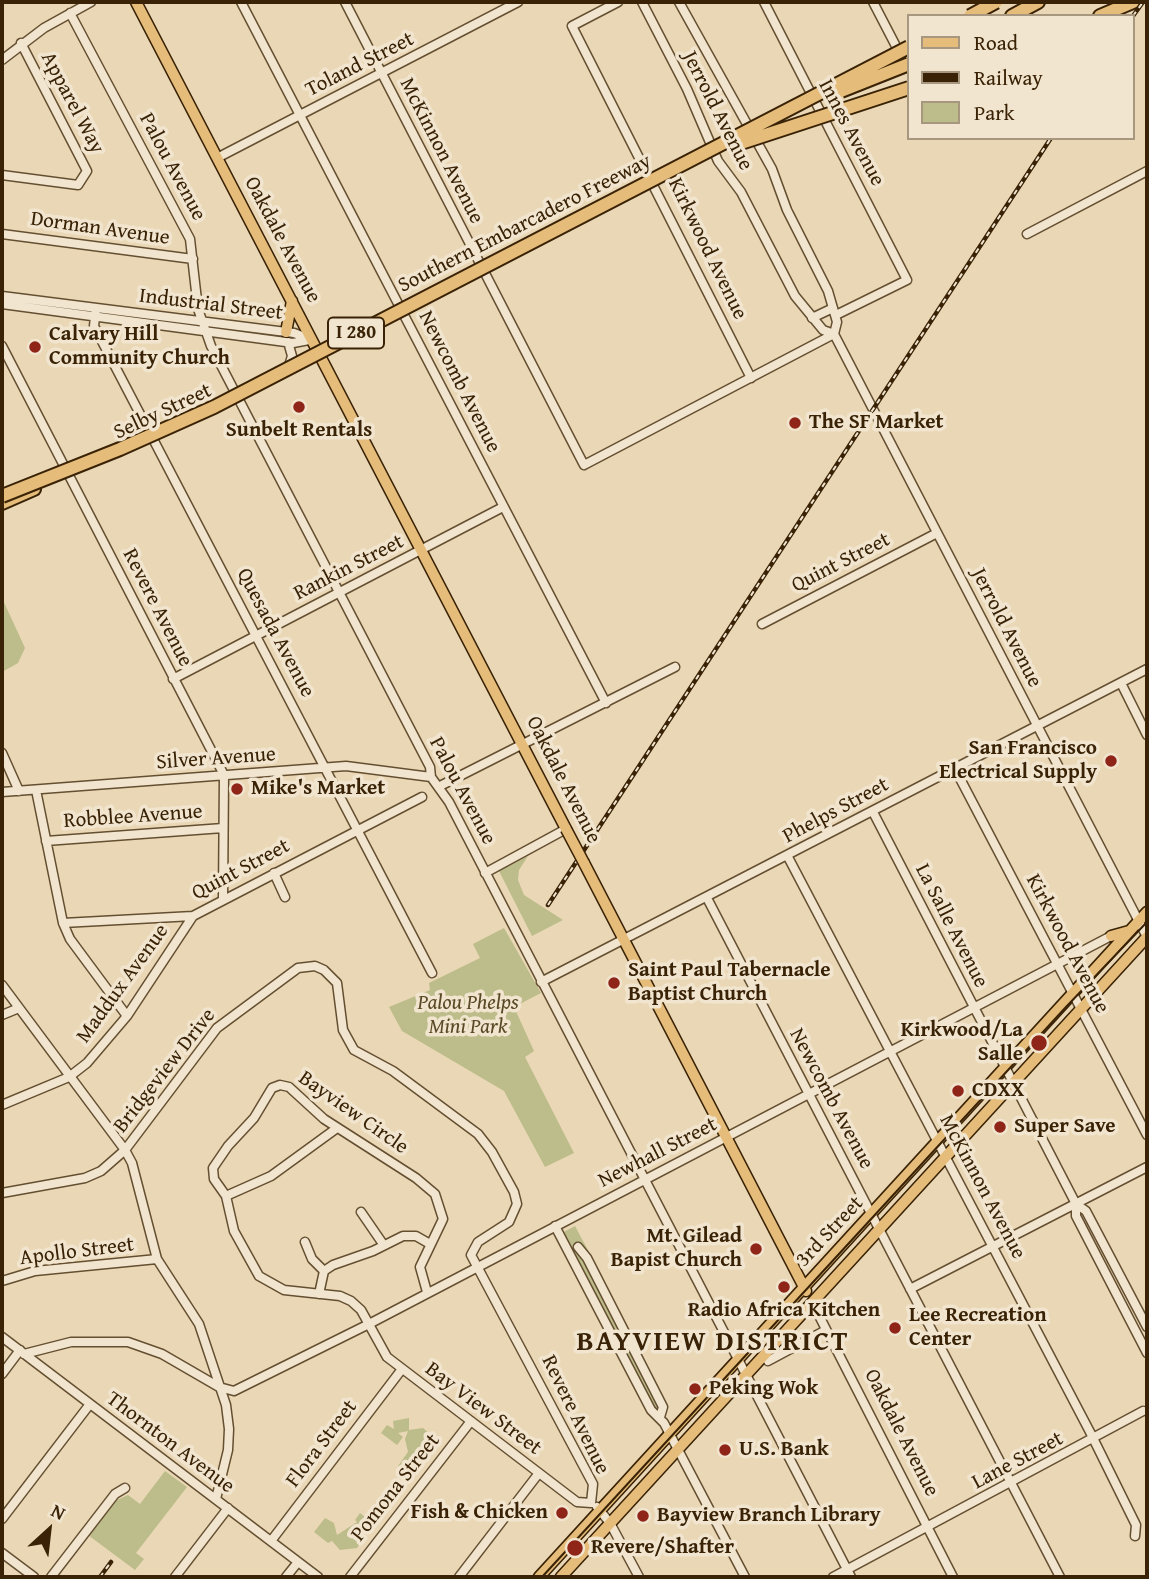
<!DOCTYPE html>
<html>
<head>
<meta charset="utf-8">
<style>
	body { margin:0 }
	#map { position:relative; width:1149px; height:1579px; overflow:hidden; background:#ead7b5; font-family:"Gentium Book Plus",serif }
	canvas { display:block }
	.frame { position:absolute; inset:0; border:4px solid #392205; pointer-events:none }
	.legend { position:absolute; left:907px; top:14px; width:228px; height:126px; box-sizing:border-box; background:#f1e5cf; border:2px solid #a7977e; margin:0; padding:9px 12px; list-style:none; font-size:21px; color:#392205 }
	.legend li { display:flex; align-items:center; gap:14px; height:35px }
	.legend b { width:35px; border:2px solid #a7977e }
	.north { position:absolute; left:14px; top:1495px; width:70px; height:70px; -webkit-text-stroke:5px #f1e5cf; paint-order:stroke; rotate:27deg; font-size:19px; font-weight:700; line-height:28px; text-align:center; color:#392205 }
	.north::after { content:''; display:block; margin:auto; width:24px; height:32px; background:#392205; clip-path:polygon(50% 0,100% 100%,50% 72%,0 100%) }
</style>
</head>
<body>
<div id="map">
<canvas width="1149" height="1579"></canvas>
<div class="frame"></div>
<ul class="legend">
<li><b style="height:9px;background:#e5bc7a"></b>Road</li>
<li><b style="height:9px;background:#392205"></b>Railway</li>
<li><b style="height:19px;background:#bcbd8a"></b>Park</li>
</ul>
<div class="north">N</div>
</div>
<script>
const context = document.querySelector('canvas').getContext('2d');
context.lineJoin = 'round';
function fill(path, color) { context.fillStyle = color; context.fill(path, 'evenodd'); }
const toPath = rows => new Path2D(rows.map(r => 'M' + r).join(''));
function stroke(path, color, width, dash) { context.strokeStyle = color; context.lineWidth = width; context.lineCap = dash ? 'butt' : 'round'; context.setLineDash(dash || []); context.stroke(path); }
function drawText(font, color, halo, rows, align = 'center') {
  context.font = font + ' "Gentium Book Plus",serif'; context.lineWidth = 7; context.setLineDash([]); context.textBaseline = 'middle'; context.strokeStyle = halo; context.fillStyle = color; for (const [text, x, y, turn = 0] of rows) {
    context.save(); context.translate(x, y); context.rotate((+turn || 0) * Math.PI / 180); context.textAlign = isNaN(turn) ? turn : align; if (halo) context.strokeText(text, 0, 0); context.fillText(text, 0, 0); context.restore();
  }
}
fill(toPath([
	[2,598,25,648,18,663,2,672],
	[528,856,519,870,518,880,524,895,563,920,532,936,499,871],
	[504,928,541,993,514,1007,534,1051,525,1057,574,1153,545,1167,504,1091,402,1031,389,1007,430,990,429,983,480,958,473,944],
	[575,1226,591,1256,584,1259,660,1407,659,1411,656,1412,562,1233],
	[409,1418,409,1430,423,1428,437,1440,410,1475,398,1466,408,1452,405,1439,408,1431,398,1433,403,1437,397,1445,381,1433,387,1425,394,1429,393,1421],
	[165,1471,187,1487,136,1553,144,1559,135,1570,88,1535,115,1501,128,1495,140,1504],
	[360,1513,373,1523,357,1548,340,1550,332,1541,328,1543,314,1532,325,1518,334,1523,337,1535,357,1522,355,1520]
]), '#bcbd8a');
const minor = toPath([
	[241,2,606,703],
	[345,2,584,465,834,334],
	[618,2,572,26,751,378],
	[642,2,687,89,718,161,741,192,795,296,823,330,834,334],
	[679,2,772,169,787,210,828,291,837,322,834,334,1147,937],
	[764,2,907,280,836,315],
	[873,2,899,52],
	[70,13,190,239,198,309,211,346,430,767,431,777,449,802,851,1577],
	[2,60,44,28,91,2],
	[217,158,518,2],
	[2,175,78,185,87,171,21,43],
	[2,234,193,259],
	[1027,234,1147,171],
	[2,296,294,333,312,340],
	[2,304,293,343,309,340],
	[96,308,94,326,432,973],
	[812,318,833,308],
	[288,342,292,356,288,369],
	[2,346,224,775,223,898],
	[762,624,937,533],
	[173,679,503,507],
	[1121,683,1147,735],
	[2,753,19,791],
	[955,769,1147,1135],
	[440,786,675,667],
	[36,790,63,923,70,939,127,1016],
	[2,792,346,766,431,777],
	[873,812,1076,1204,1086,1211,1147,1327],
	[46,841,223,828],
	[788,857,1090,1432,1136,1525,1135,1536],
	[274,873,285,897],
	[485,873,566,829],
	[707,898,1060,1577],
	[63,923,193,916,422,797],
	[541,982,1147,669],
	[2,985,125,1150,132,1163,157,1259,199,1324,226,1405,229,1429,228,1450,216,1499],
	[2,1015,19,1008],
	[2,1105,69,1077,87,1063,127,1016,193,916],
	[2,1193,85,1178,101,1171,125,1150,217,1028,298,968,315,966,324,970,337,983,343,1030,354,1050,393,1071,478,1134,492,1152,514,1192,517,1204,509,1222,478,1242,471,1255,593,1484,591,1503],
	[226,1196,271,1176,337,1128],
	[1076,1204,1076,1216,1147,1353],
	[361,1212,383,1244],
	[555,1226,651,1410,664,1423,745,1577],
	[305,1242,312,1259,324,1271],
	[578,1247,587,1258,663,1407,660,1417],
	[2,1281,35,1271,157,1259],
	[910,1289,1147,1167],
	[427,1292,420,1267,443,1219,435,1194,416,1178,324,1119,289,1087,280,1085,272,1088,254,1118,228,1146,213,1168,214,1179,226,1196,234,1231,259,1276,284,1290,340,1296,351,1301,361,1310,387,1357,577,1502,591,1503],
	[319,1294,324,1271,333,1265,373,1251,403,1236,416,1236,430,1244],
	[812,1302,953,1577],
	[2,1337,318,1577],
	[24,1354,71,1342,128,1342,162,1354,219,1387,234,1391,369,1324,1111,936],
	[768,1361,826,1330],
	[2,1374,20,1350],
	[597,1507,610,1523,639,1577],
	[2,1519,90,1404],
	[271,1541,402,1369],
	[2,1553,34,1577],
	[51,1577,115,1494,125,1488],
	[175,1577,228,1508],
	[286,1577,298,1562],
	[350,1577,471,1421],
	[459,1577,539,1473],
	[833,1577,1143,1411]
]);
const major = toPath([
	[136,2,566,829],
	[286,332,292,301],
	[584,863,806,1291],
	[1111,936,1129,931],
	[539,1577,1147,912],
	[561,1577,1147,937]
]);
const highway = toPath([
	[1012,16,1038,2],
	[1100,16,1133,2],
	[2,503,34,489]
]);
stroke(minor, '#654f31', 11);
stroke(major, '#392205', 13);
stroke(highway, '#392205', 16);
stroke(minor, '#f1e5cf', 8);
stroke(major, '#e5bc7a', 10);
stroke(highway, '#e5bc7a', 12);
stroke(toPath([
	[542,1577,1066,1007,1147,922]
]), '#392205', 2);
const rail = toPath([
	[1133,16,1143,2],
	[548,905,1051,138],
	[100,1577,111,1562]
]);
stroke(rail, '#392205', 4.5);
stroke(rail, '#f1e5cf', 2, [5]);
const majorBridge = toPath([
	[566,829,584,863]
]);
const highwayBridge = toPath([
	[970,16,996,2],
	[841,91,909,64],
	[741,143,909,88],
	[2,496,120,449,214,407,909,47]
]);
stroke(majorBridge, '#392205', 13, []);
stroke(highwayBridge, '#392205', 16, []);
stroke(majorBridge, '#e5bc7a', 10);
stroke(highwayBridge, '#e5bc7a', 12);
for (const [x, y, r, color] of [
	[35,347,7,"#8f2418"],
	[299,407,7,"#8f2418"],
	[795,423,7,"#8f2418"],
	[1111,761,7,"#8f2418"],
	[237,789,7,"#8f2418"],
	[614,983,7,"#8f2418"],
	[1039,1043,9,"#8f2418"],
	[958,1091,7,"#8f2418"],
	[1000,1127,7,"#8f2418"],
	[756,1249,7,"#8f2418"],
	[784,1287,7,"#8f2418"],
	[895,1328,7,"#8f2418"],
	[695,1389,7,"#8f2418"],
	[725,1450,7,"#8f2418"],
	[562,1513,7,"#8f2418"],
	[643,1516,7,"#8f2418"],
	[575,1548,9,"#8f2418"]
]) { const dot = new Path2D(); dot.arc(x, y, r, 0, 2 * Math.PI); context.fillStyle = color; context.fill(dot); stroke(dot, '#f1e5cf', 2.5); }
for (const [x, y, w] of [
	[356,333,56]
]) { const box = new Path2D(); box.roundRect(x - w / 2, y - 15.5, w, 31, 5); context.fillStyle = '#f1e5cf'; context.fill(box); stroke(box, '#392205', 2); }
drawText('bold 19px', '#392205', null, [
	["I 280",356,333]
]);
drawText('21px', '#392205', '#f1e5cf', [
	["Toland Street",360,65,-27],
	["Apparel Way",72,103,62],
	["Jerrold Avenue",717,111,63],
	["Innes Avenue",851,133,62],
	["McKinnon Avenue",441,151,63],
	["Palou Avenue",172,167,62],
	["Southern Embarcadero Freeway",525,224,-27],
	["Dorman Avenue",100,229,8],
	["Oakdale Avenue",282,240,62],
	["Kirkwood Avenue",707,249,64],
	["Industrial Street",211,305,7],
	["Newcomb Avenue",459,382,63],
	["Selby Street",163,412,-25],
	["Quint Street",841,563,-27],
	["Rankin Street",349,568,-27],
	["Revere Avenue",157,608,63],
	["Jerrold Avenue",1006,628,63],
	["Quesada Avenue",275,633,62],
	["Silver Avenue",216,759,-4],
	["Oakdale Avenue",563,780,63],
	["Palou Avenue",462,791,62],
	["Phelps Street",836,811,-28],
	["Robblee Avenue",133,817,-4],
	["Quint Street",241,870,-28],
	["La Salle Avenue",951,926,63],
	["Kirkwood Avenue",1067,944,62],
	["Maddux Avenue",123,984,-54],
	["Bridgeview Drive",165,1071,-52],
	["Newcomb Avenue",831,1099,62],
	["Bayview Circle",353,1113,35],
	["Newhall Street",658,1153,-27],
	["McKinnon Avenue",982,1187,62],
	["3rd Street",830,1232,-47],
	["Apollo Street",77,1252,-7],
	["Bay View Street",483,1409,37],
	["Revere Avenue",575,1415,64],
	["Oakdale Avenue",901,1433,63],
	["Thornton Avenue",170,1443,37],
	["Flora Street",322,1444,-53],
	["Lane Street",1018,1461,-28],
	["Pomona Street",396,1488,-52]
]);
drawText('bold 21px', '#392205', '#f1e5cf', [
	["Calvary Hill",49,335],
	["Community Church",49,359],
	["The SF Market",809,423],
	["Sunbelt Rentals",299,431,"center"],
	["San Francisco",1097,749,"right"],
	["Electrical Supply",1097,773,"right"],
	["Mike's Market",251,789],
	["Saint Paul Tabernacle",628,971],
	["Baptist Church",628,995],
	["Kirkwood/La",1023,1031,"right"],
	["Salle",1023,1055,"right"],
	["CDXX",972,1091],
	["Super Save",1014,1127],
	["Mt. Gilead",742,1237,"right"],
	["Bapist Church",742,1261,"right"],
	["Radio Africa Kitchen",784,1311,"center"],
	["Lee Recreation",909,1316],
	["Center",909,1340],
	["Peking Wok",709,1389],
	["U.S. Bank",739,1450],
	["Fish & Chicken",548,1513,"right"],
	["Bayview Branch Library",657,1516],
	["Revere/Shafter",591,1548]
], 'left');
drawText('italic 21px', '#5a4926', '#f1e5cf', [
	["Palou Phelps",468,1004],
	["Mini Park",468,1028]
]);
context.letterSpacing = '2px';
drawText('bold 28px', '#392205', '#f1e5cf', [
	["BAYVIEW DISTRICT",713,1343]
]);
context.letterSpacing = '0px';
</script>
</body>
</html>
